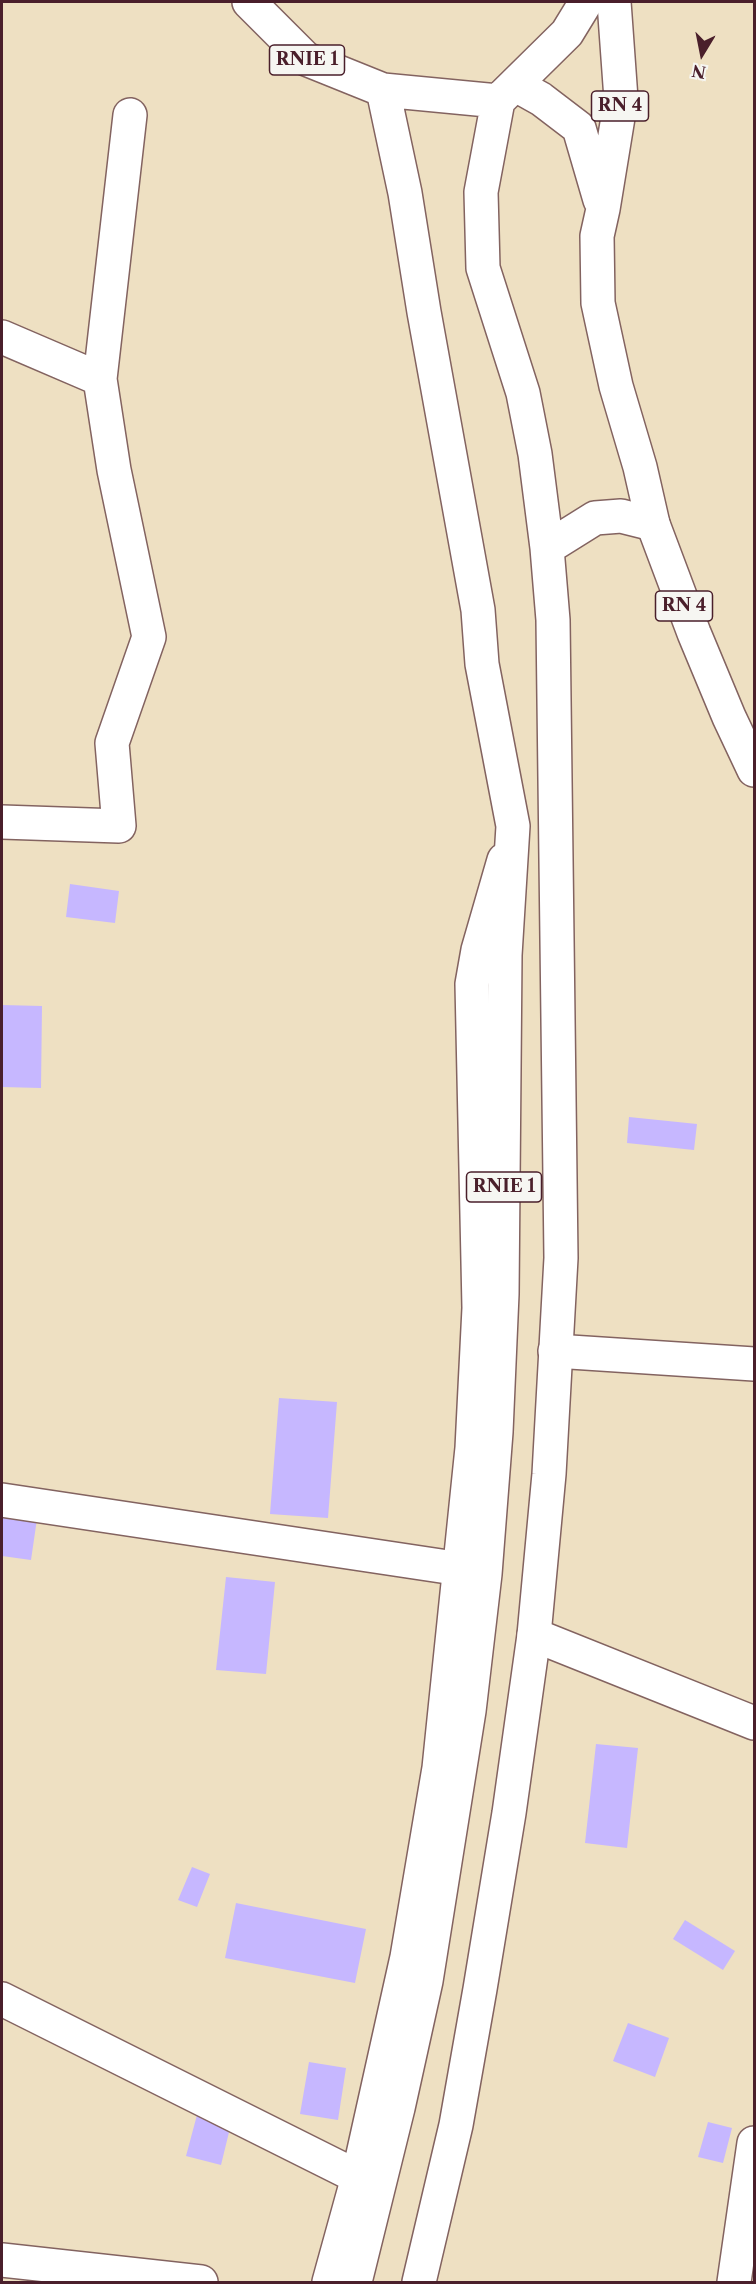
<!DOCTYPE html>
<html>
<head>
<meta charset="utf-8">
<style>
	body { margin:0 }
	#map { position:relative; width:756px; height:2284px; overflow:hidden; background:#eee0c2; font-family:"Libre Caslon Text",serif }
	canvas { display:block }
	.frame { position:absolute; inset:0; border:3px solid #4a1f2b; pointer-events:none }
	.north { position:absolute; left:672px; top:24px; width:60px; height:60px; -webkit-text-stroke:4px #f6f6f2; paint-order:stroke; rotate:190deg; font-size:16px; font-weight:700; line-height:24px; text-align:center; color:#4a1f2b }
	.north::after { content:''; display:block; margin:auto; width:21px; height:27px; background:#4a1f2b; clip-path:polygon(50% 0,100% 100%,50% 72%,0 100%) }
</style>
</head>
<body>
<div id="map">
<canvas width="756" height="2284"></canvas>
<div class="frame"></div>
<div class="north">N</div>
</div>
<script>
const context = document.querySelector('canvas').getContext('2d');
context.lineJoin = 'round';
function fill(path, color) { context.fillStyle = color; context.fill(path, 'evenodd'); }
const toPath = rows => new Path2D(rows.map(r => 'M' + r).join(''));
function stroke(path, color, width, dash) { context.strokeStyle = color; context.lineWidth = width; context.lineCap = dash ? 'butt' : 'round'; context.setLineDash(dash || []); context.stroke(path); }
function drawText(font, color, halo, rows, align = 'center') {
  context.font = font + ' "Libre Caslon Text",serif'; context.lineWidth = 5; context.setLineDash([]); context.textBaseline = 'middle'; context.strokeStyle = halo; context.fillStyle = color; for (const [text, x, y, turn = 0] of rows) {
    context.save(); context.translate(x, y); context.rotate((+turn || 0) * Math.PI / 180); context.textAlign = isNaN(turn) ? turn : align; if (halo) context.strokeText(text, 0, 0); context.fillText(text, 0, 0); context.restore();
  }
}
fill(toPath([
	[70,884,119,891,115,923,66,917],
	[2,1005,42,1006,41,1088,2,1087],
	[629,1117,697,1124,694,1150,627,1143],
	[279,1398,337,1402,328,1518,270,1514],
	[2,1513,37,1519,31,1560,2,1556],
	[226,1577,275,1582,266,1674,216,1670],
	[596,1744,638,1748,627,1848,585,1843],
	[192,1867,210,1874,197,1907,178,1900],
	[236,1903,366,1929,355,1983,225,1958],
	[685,1920,735,1951,723,1970,673,1939],
	[628,2023,669,2038,655,2077,613,2061],
	[309,2062,346,2068,338,2120,300,2114],
	[197,2115,231,2124,221,2165,186,2156],
	[708,2122,732,2128,723,2163,698,2157]
]), '#c6b7ff');
const minor = toPath([
	[2,337,100,379],
	[2,822,119,826,112,743,149,637,114,470,100,379,130,115],
	[555,1351,754,1364],
	[2,1500,461,1569],
	[534,1635,754,1723],
	[2,1999,358,2177],
	[2,2260,201,2282],
	[329,2282,358,2177,407,1957,439,1768,472,1448,479,1308,472,984,478,950,504,860],
	[734,2282,754,2143]
]);
const major = toPath([
	[614,2,621,99,603,209,597,236,598,303,616,386,640,467,653,524,694,633,729,717,754,770],
	[516,85,541,99,579,128,600,200]
]);
const highway = toPath([
	[249,2,306,59,383,90,498,101],
	[547,548,595,518,621,516,653,524],
	[355,2282,398,2108,426,1981,469,1711,485,1574,496,1432,502,1294,505,955,513,826,482,664,478,610,424,312,405,193,383,90],
	[419,2282,456,2125,480,1989,509,1813,534,1635,549,1474,561,1258,553,620,547,548,535,454,523,393,483,268,481,192,498,101,567,33,586,2]
]);
stroke(minor, '#836360', 36);
stroke(major, '#836360', 36);
stroke(highway, '#836360', 36);
stroke(minor, '#fff', 33);
stroke(major, '#fff', 33);
stroke(highway, '#fff', 33);
for (const [x, y, w] of [
	[307,60,75],
	[620,106,57],
	[684,606,57],
	[504,1187,75]
]) { const box = new Path2D(); box.roundRect(x - w / 2, y - 15, w, 30, 4.5); context.fillStyle = '#f6f6f2'; context.fill(box); stroke(box, '#4a1f2b', 1.5); }
drawText('bold 18px', '#4a1f2b', null, [
	["RNIE 1",307,60],
	["RN 4",620,106],
	["RN 4",684,606],
	["RNIE 1",504,1187]
]);
</script>
</body>
</html>
